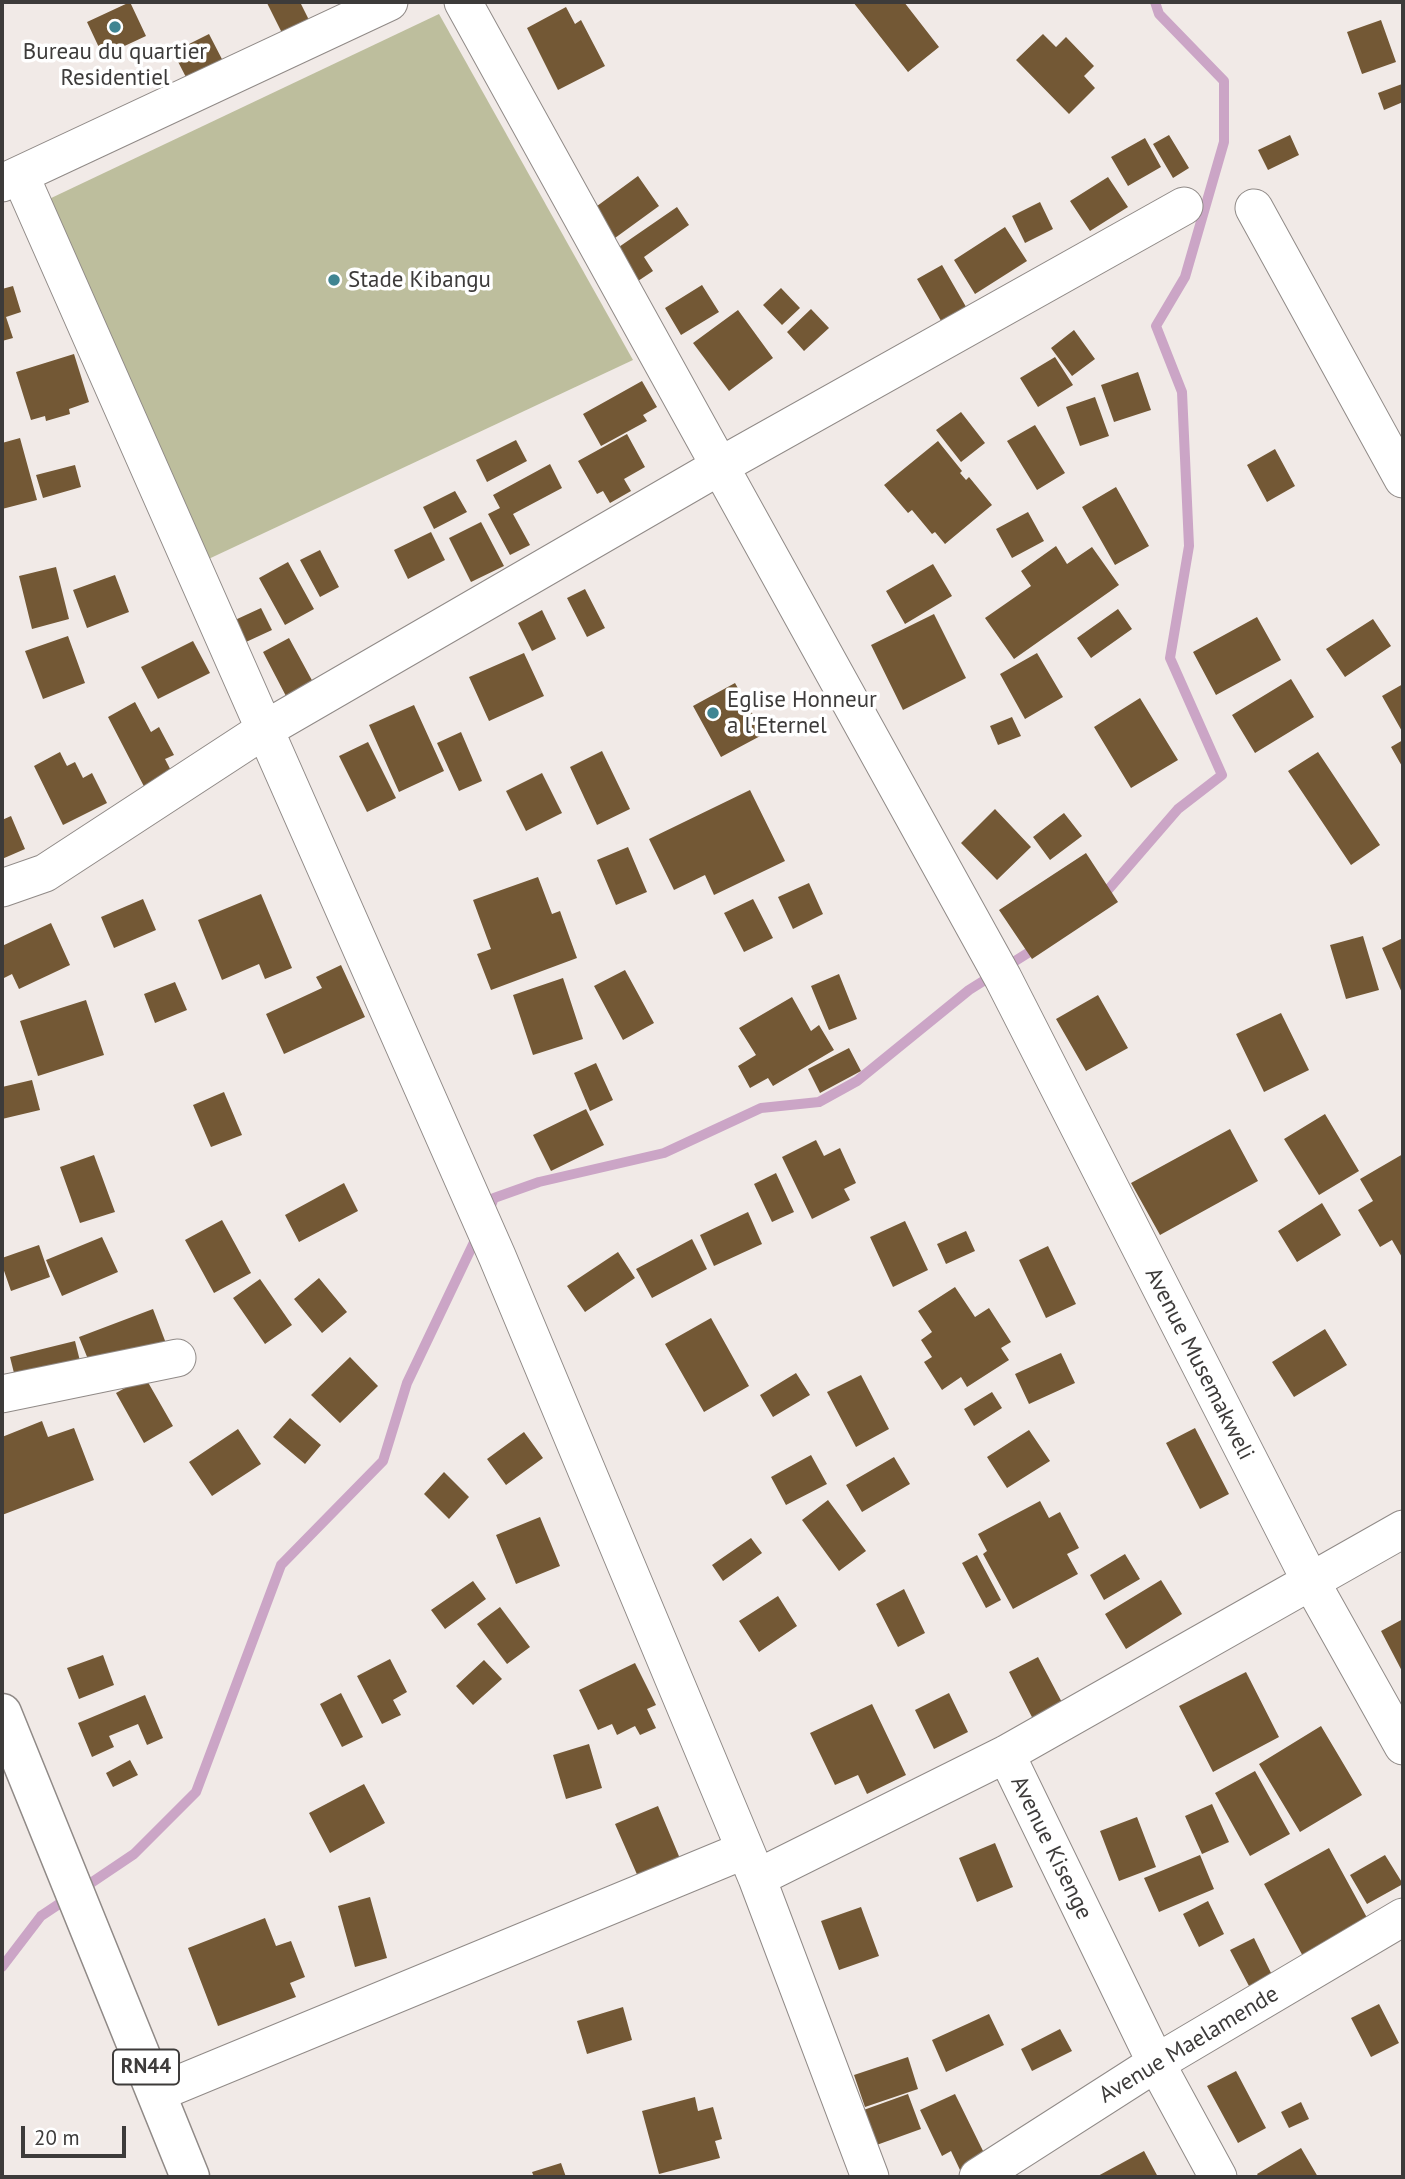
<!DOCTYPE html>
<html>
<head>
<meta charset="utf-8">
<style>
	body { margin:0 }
	#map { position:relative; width:1405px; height:2179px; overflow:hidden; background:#f1eae7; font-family:"PT Sans",sans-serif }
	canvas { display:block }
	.frame { position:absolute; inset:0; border:4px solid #3d3b3a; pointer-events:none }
	.scale { position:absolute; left:21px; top:2126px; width:105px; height:32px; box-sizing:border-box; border:4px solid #3d3b3a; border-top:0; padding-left:9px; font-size:21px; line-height:24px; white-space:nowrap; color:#3d3b3a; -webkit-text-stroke:5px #fff; paint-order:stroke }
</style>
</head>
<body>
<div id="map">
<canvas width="1405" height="2179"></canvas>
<div class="frame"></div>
<div class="scale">20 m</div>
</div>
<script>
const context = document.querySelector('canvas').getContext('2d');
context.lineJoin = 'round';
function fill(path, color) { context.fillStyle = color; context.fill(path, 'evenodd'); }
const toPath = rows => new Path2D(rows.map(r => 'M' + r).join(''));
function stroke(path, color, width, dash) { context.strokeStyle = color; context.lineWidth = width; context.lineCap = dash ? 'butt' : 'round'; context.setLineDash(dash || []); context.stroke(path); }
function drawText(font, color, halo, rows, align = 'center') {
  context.font = font + ' "PT Sans",sans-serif'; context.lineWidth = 7; context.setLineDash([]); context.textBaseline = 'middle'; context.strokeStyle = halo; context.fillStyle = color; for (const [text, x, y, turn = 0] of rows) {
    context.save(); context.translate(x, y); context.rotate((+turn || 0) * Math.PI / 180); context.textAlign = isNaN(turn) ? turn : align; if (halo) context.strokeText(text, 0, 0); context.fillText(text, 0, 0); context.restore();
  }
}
fill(toPath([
	[439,14,633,360,200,563,47,200]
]), '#bdbe9d');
stroke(toPath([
	[1101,898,1178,809,1222,775,1170,658,1189,546,1182,392,1156,326,1185,277,1224,142,1224,81,1159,14,1155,2],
	[488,1213,494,1198,539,1182,664,1153,761,1108,819,1102,857,1081,969,990,1039,946],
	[82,1889,134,1854,196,1792,281,1565,383,1461,407,1383,478,1234],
	[2,1967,41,1916,68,1898]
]), '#cba5c6', 10);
fill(toPath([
	[130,2,146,36,103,56,87,22],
	[270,2,300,2,311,24,284,37,267,3],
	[853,2,904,2,939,47,908,72],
	[566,7,575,24,581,20,605,66,558,90,527,28],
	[1381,20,1396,62,1362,74,1347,32],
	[209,34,225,65,189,83,173,52],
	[1043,34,1056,47,1066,37,1094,66,1084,76,1095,88,1069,114,1016,60],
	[1402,84,1403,102,1384,110,1378,93],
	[1169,135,1189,168,1173,178,1153,144],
	[1290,135,1299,155,1268,170,1258,150],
	[1145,138,1161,167,1128,186,1111,157],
	[638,176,659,206,615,238,593,209],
	[1108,177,1128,207,1090,231,1070,201],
	[1040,202,1053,229,1025,243,1012,216],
	[677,207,689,225,644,257,653,271,638,281,616,249],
	[1005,227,1027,261,975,294,954,260],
	[942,265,969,312,944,326,917,279],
	[702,285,719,312,681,335,665,308],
	[13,286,21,312,6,317,13,338,2,341,2,289],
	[781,288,800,308,782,325,763,305],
	[811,309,829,328,804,351,787,332],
	[738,310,773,358,729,391,693,343],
	[1074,330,1095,359,1072,376,1051,348],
	[74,354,89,402,69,409,70,414,46,421,45,416,31,420,16,372],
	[1055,357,1073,385,1038,407,1020,378],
	[1138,372,1151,410,1114,422,1101,385],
	[642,381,657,407,643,415,647,421,601,446,583,414],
	[1095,397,1109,436,1080,446,1066,407],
	[961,412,985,443,961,462,936,430],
	[1035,425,1065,473,1037,490,1007,441],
	[627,434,645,467,624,479,631,491,610,503,603,491,597,494,578,461],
	[20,438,37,500,2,509,2,443],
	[516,440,527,461,487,482,476,460],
	[938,441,962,471,960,473,966,480,969,477,992,505,945,544,935,532,932,534,912,510,908,513,884,485],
	[1275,449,1295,486,1267,502,1247,465],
	[550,464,562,488,513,514,530,545,510,555,488,514,500,508,493,495],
	[75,465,81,487,43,498,36,475],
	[1116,487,1149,546,1115,565,1082,507],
	[455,491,467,512,434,529,423,507],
	[1028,512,1044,541,1012,558,996,529],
	[481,522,504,566,471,582,449,538],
	[431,532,445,560,408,579,394,550],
	[1056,546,1067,564,1092,547,1119,585,1014,659,985,618,1031,586,1021,571],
	[320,550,339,587,320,597,300,560],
	[288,562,314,609,285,625,259,578],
	[933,564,952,596,905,624,886,591],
	[56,567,69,619,32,629,19,576],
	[115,575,129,612,87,628,73,590],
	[585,589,605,628,587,637,567,598],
	[261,608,272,630,233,648,222,626],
	[1118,609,1132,629,1091,658,1077,638],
	[542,610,556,639,532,651,518,623],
	[934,614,966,678,903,710,871,645],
	[1257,617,1281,660,1216,695,1193,652],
	[1373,619,1391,646,1345,677,1326,649],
	[68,636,85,683,43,699,25,651],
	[289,638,314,684,287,698,263,652],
	[193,641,210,673,158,699,141,667],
	[524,653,544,696,489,721,469,677],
	[1037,653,1063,697,1025,719,1000,674],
	[1291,679,1314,717,1255,753,1232,715],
	[735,683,764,734,721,757,693,706],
	[1403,684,1403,733,1382,696],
	[1140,698,1178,760,1131,788,1094,727],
	[135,702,151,732,159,727,174,755,165,759,178,784,150,798,108,717],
	[414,705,444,771,399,792,369,725],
	[1012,717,1021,736,998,745,990,726],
	[461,732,482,781,459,791,437,743],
	[1403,740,1403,768,1391,747],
	[368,742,396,798,367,812,339,756],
	[602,751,630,809,597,825,570,767],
	[60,752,67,766,75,762,83,778,92,773,107,803,63,825,34,766],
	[1318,752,1380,845,1351,865,1288,771],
	[542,773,562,813,526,831,506,791],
	[750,790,785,861,714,895,705,875,674,890,649,839],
	[995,809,1031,847,997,880,961,843],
	[1064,813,1082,836,1050,860,1033,837],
	[11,816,25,849,2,859,2,820],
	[628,847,647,892,616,905,597,860],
	[1086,853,1118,902,1032,959,999,910],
	[538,877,552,914,560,911,577,958,491,990,477,954,491,949,473,900],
	[809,883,823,914,793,929,778,897],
	[261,894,292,968,265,979,259,964,222,980,198,920],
	[143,899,156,930,114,948,101,917],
	[753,899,773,938,744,952,724,913],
	[51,923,70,965,19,989,12,974,2,979,2,946],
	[1363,936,1379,990,1346,999,1330,945],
	[1403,938,1403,995,1382,948],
	[341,965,365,1017,284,1054,266,1014,322,988,316,977],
	[625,970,654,1023,623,1040,594,986],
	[839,974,857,1019,829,1030,811,986],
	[563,978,583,1039,533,1055,513,995],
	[175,982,187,1010,155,1023,144,994],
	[1098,995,1128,1048,1086,1071,1056,1019],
	[792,997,811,1031,819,1025,834,1050,773,1086,768,1078,750,1088,738,1066,756,1055,739,1028],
	[86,1000,104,1055,38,1076,20,1021],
	[1281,1013,1309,1070,1264,1092,1236,1034],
	[849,1048,861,1071,820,1093,808,1069],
	[596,1063,613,1100,590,1111,574,1073],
	[32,1080,40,1110,2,1119,2,1087],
	[224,1092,242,1135,211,1147,193,1105],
	[586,1109,604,1145,551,1171,533,1135],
	[1325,1114,1359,1171,1319,1195,1284,1139],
	[1230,1129,1258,1181,1160,1235,1131,1183],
	[816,1140,824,1156,840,1148,856,1183,844,1189,850,1200,812,1219,782,1157],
	[1403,1154,1403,1259,1392,1240,1380,1247,1358,1210,1373,1201,1360,1179],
	[94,1155,115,1212,80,1223,60,1167],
	[776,1173,794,1212,772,1222,754,1184],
	[344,1183,358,1211,299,1242,285,1215],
	[1322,1203,1341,1235,1297,1262,1278,1231],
	[748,1212,762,1244,714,1266,700,1235],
	[222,1220,251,1273,214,1293,185,1240],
	[905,1221,928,1270,893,1287,870,1237],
	[966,1231,975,1251,946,1264,937,1244],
	[102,1237,118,1272,62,1296,46,1260],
	[692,1239,707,1269,652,1298,636,1269],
	[39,1245,50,1277,11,1291,2,1265,2,1258],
	[1048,1246,1076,1304,1046,1318,1019,1260],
	[618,1252,635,1278,585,1312,567,1286],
	[319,1278,347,1312,322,1333,294,1299],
	[260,1279,292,1325,265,1344,233,1298],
	[955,1287,975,1317,989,1308,1011,1342,1001,1348,1009,1360,967,1387,961,1377,942,1390,924,1362,932,1357,921,1340,932,1332,918,1311],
	[153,1309,167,1346,94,1374,79,1337],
	[711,1318,749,1386,704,1412,665,1344],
	[1325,1329,1347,1365,1294,1397,1272,1362],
	[75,1341,83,1373,18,1389,10,1357],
	[1061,1353,1075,1383,1029,1404,1015,1374],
	[350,1357,378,1386,340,1423,311,1395],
	[796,1373,810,1395,773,1417,760,1395],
	[861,1375,889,1429,856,1447,827,1392],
	[145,1377,173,1426,144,1443,116,1393],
	[992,1392,1002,1408,974,1426,964,1409],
	[290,1418,321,1445,305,1464,273,1437],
	[42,1421,48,1437,74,1428,94,1480,2,1515,2,1437],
	[1195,1428,1229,1494,1200,1509,1166,1443],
	[238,1429,261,1464,212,1496,189,1462],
	[1029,1430,1050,1461,1007,1488,987,1457],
	[524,1432,543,1458,506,1485,487,1459],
	[811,1455,827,1484,786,1505,771,1477],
	[894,1457,910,1484,862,1512,846,1485],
	[444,1472,469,1497,449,1519,424,1494],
	[828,1500,866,1551,839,1571,802,1520],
	[1040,1501,1049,1518,1060,1512,1079,1548,1067,1554,1078,1574,1013,1609,983,1554,987,1551,978,1534],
	[540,1517,560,1566,516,1584,496,1535],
	[751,1538,762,1553,723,1581,712,1565],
	[1125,1554,1140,1579,1104,1600,1090,1575],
	[977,1555,1001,1600,986,1608,962,1563],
	[1161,1580,1182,1614,1126,1649,1105,1614],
	[473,1581,486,1599,445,1629,431,1610],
	[904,1589,925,1633,898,1647,876,1604],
	[778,1596,797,1626,759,1652,739,1621],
	[500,1607,530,1647,507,1664,477,1624],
	[1403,1619,1403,1673,1381,1631],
	[103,1655,114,1685,79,1699,67,1668],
	[1038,1657,1066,1710,1036,1725,1009,1672],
	[390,1659,407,1692,393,1700,401,1715,382,1724,357,1676],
	[484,1660,502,1679,473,1705,456,1686],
	[635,1663,656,1705,647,1709,656,1728,640,1735,635,1726,617,1735,612,1724,598,1730,579,1690],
	[1246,1672,1279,1737,1213,1772,1179,1706],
	[341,1693,363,1737,342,1747,320,1704],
	[949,1693,968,1732,934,1749,915,1710],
	[145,1695,163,1738,147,1745,138,1724,109,1736,114,1747,92,1757,78,1723],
	[872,1704,906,1775,867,1794,858,1775,835,1785,810,1733],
	[1321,1726,1362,1795,1300,1832,1259,1764],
	[589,1744,602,1788,566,1799,553,1755],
	[130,1760,138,1775,113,1787,106,1773],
	[1255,1771,1290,1834,1250,1856,1215,1793],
	[364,1784,385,1823,330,1853,309,1813],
	[1212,1804,1229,1842,1202,1854,1185,1816],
	[658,1806,681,1861,639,1879,615,1824],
	[1137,1817,1156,1867,1119,1881,1100,1831],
	[995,1843,1013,1887,977,1902,959,1858],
	[1329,1848,1371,1925,1305,1960,1264,1884],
	[1200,1855,1214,1889,1159,1912,1144,1878],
	[1385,1855,1403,1884,1367,1904,1350,1875],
	[370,1897,387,1958,355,1967,338,1906],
	[1208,1901,1224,1934,1199,1947,1183,1914],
	[861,1907,879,1956,839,1970,821,1921],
	[265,1918,276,1946,291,1941,305,1977,290,1983,296,1997,218,2026,188,1948],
	[1254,1938,1272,1975,1249,1986,1230,1950],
	[1379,2004,1399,2043,1371,2057,1351,2018],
	[623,2007,632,2040,587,2054,577,2021],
	[989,2014,1004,2045,946,2072,932,2040],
	[1060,2029,1072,2051,1032,2071,1021,2049],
	[908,2057,918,2089,865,2107,854,2075],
	[1236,2071,1266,2128,1238,2143,1207,2086],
	[908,2094,921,2129,871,2147,858,2112],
	[955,2094,986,2157,960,2170,951,2151,942,2156,920,2110],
	[695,2097,698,2111,713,2107,722,2139,715,2141,720,2158,659,2174,642,2111],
	[1301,2102,1309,2119,1289,2128,1281,2112],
	[1301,2148,1318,2177,1259,2177,1257,2174],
	[1144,2151,1158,2177,1096,2177],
	[561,2163,566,2177,534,2177,532,2172]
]), '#735835');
const minor = toPath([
	[463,2,1003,978,1310,1580,1403,1746],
	[20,175,497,1256,757,1878,870,2177],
	[2,183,389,2],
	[1254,208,1403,479],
	[2,888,45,873,264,730,720,466,1184,206],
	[2,1394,177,1358],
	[1006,1754,1156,2063,1218,2177],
	[757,1878,1006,1754,1403,1529],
	[157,2093,745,1850],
	[978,2177,1156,2063,1403,1917]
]);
const major = toPath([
	[2,1713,190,2177]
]);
stroke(minor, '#908a87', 39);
stroke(major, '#908a87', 41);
stroke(minor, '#fff', 37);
stroke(major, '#fff', 38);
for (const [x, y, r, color] of [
	[115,27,7,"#408592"],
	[334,280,7,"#408592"],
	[713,713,7,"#408592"]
]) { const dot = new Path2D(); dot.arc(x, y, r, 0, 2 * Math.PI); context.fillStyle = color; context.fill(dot); stroke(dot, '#fff', 2.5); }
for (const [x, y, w] of [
	[146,2067,66]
]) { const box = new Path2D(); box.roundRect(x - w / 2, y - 17.5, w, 35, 5); context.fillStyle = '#fff'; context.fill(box); stroke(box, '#3d3b3a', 2); }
drawText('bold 21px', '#3d3b3a', null, [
	["RN44",146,2067]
]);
drawText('23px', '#3d3b3a', '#fff', [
	["Bureau du quartier",115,52,"center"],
	["Residentiel",115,78,"center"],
	["Stade Kibangu",348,280],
	["Eglise Honneur",727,700],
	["a l'Eternel",727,726]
], 'left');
drawText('23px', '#3d3b3a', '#fff', [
	["Avenue Musemakweli",1199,1364,63],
	["Avenue Kisenge",1051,1848,64],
	["Avenue Maelamende",1189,2045,-31]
]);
</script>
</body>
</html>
